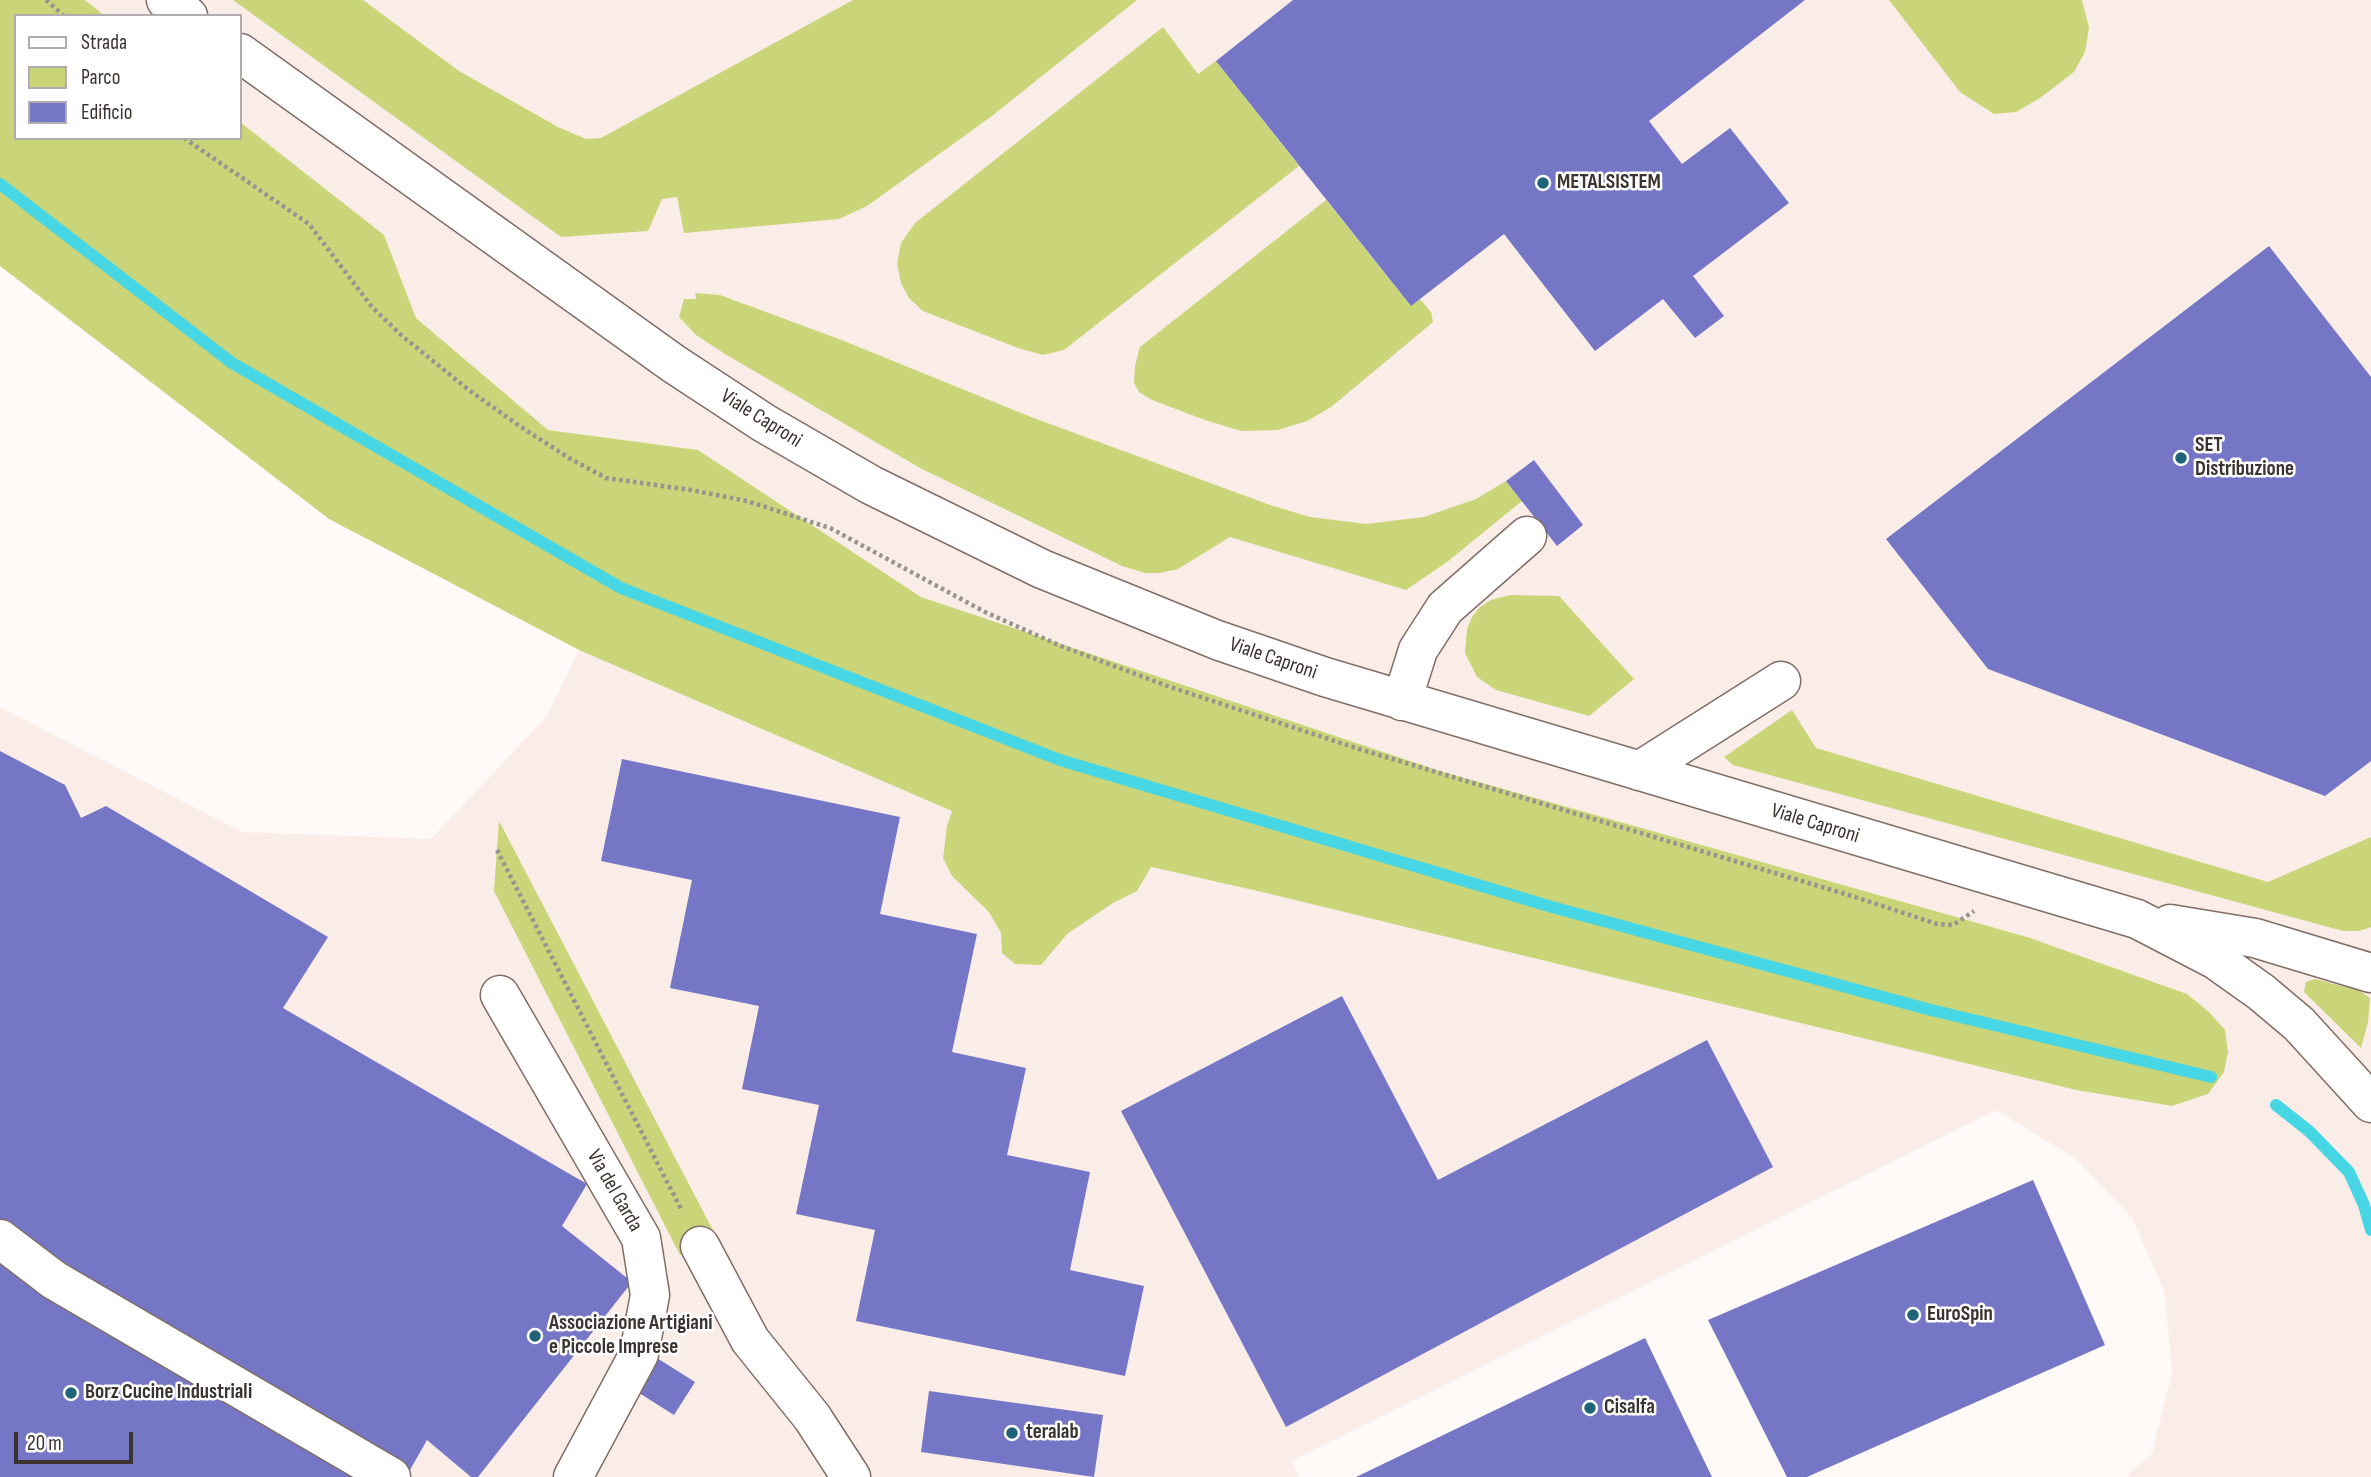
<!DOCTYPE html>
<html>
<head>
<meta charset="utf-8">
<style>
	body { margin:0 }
	#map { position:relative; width:2371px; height:1477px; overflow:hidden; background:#fffaf8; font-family:"Sofia Sans Condensed",sans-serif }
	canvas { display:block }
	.legend { position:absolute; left:14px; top:14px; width:228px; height:126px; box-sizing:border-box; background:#fff; border:2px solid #b1adac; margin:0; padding:9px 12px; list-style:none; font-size:21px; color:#3b332f }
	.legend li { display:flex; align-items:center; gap:14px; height:35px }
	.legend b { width:35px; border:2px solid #b1adac }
	.scale { position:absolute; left:14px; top:1432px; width:119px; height:32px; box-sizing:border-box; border:4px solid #3b332f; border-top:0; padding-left:9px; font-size:21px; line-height:24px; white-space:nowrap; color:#3b332f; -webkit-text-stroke:5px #fff; paint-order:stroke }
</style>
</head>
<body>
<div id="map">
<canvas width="2371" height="1477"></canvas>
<ul class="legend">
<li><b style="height:9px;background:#fff"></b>Strada</li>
<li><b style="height:19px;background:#cad478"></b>Parco</li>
<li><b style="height:19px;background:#7577c6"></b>Edificio</li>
</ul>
<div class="scale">20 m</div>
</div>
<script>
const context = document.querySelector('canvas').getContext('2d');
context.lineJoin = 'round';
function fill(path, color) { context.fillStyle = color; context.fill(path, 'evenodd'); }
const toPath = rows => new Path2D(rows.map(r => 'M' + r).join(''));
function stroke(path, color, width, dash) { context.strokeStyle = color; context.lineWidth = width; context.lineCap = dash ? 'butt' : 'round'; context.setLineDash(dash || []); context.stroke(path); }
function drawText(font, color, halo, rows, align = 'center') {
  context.font = font + ' "Sofia Sans Condensed",sans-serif'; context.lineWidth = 5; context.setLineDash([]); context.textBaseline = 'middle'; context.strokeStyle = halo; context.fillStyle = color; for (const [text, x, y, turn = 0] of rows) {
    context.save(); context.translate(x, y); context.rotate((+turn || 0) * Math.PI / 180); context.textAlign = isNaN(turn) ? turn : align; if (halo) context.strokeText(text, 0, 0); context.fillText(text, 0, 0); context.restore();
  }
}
fill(toPath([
	[85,0,2371,0,2371,1477,2126,1477,2152,1453,2172,1374,2165,1293,2132,1218,2076,1159,1996,1110,1292,1461,1298,1477,0,1477,0,707,242,832,431,839,547,716,579,650,953,811,1150,867,1262,892,2076,1090,2172,1106,2208,1094,2027,937,1440,771,921,597,698,450,548,430,416,318,384,235,240,122,240,16,105,16]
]), '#faede8');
fill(toPath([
	[0,0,85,0,105,16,16,16,16,138,240,138,240,122,384,235,416,318,548,430,698,450,921,597,1440,771,2027,937,2187,994,2209,1012,2225,1030,2228,1052,2224,1072,2208,1094,2172,1106,2076,1090,1262,892,1151,867,1137,891,1113,903,1067,934,1041,965,1015,964,1002,953,1001,933,989,912,952,876,943,858,947,826,952,811,579,650,329,519,0,266],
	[233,0,363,0,459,71,558,127,586,139,601,138,853,0,1137,0,992,116,867,206,839,219,684,233,677,197,662,199,648,231,561,237],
	[1889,0,2082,0,2089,28,2085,52,2074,72,2040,98,2016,112,1994,114,1960,92],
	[1163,27,1198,74,1216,61,1299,166,1064,350,1043,355,1018,348,923,311,909,298,901,283,897,264,901,243,915,223],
	[1326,200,1410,305,1420,299,1431,312,1433,322,1331,407,1307,421,1278,430,1241,431,1205,420,1152,400,1139,392,1134,383,1135,366,1140,347],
	[695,293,720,295,839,339,1031,417,1270,505,1310,517,1366,524,1424,517,1476,499,1506,481,1522,501,1447,562,1406,590,1230,537,1178,569,1160,573,1145,573,1122,566,920,468,725,354,696,335,679,317,684,299,696,299],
	[1510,595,1559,596,1634,679,1589,716,1496,690,1477,677,1465,653,1467,629,1472,617,1480,607,1491,600],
	[1792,710,1816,748,2268,882,2371,837,2371,927,2359,931,2343,931,1733,765,1724,757],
	[499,821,717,1238,680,1255,494,891],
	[2315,979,2360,991,2370,998,2368,1022,2361,1048,2304,992,2306,982]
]), '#cad478');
stroke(toPath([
	[0,184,232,363,621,588,1060,760,1552,907,1927,1009,2211,1077],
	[2276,1105,2309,1131,2349,1172,2364,1205,2371,1230]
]), '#47d6e3', 12);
fill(toPath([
	[1293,0,1805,0,1649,121,1682,164,1730,128,1789,203,1693,276,1724,316,1695,338,1663,299,1595,351,1504,234,1411,306,1216,61],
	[2269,246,2371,377,2371,761,2325,796,1988,669,1886,539],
	[1534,460,1583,525,1557,546,1506,481],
	[0,751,65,785,81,818,106,806,328,937,283,1008,587,1184,562,1226,632,1282,478,1477,471,1477,427,1440,406,1477,0,1477],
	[622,759,900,817,880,914,977,934,952,1052,1026,1068,1007,1155,1090,1172,1070,1270,1144,1286,1125,1376,856,1321,875,1230,796,1214,819,1105,742,1089,759,1006,670,988,692,880,601,861],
	[1342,996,1438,1180,1707,1040,1773,1167,1286,1427,1121,1111],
	[2033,1180,2105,1345,1807,1477,1787,1477,1708,1320],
	[1645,1338,1712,1477,1356,1477],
	[657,1358,695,1382,674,1415,636,1391],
	[929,1391,1103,1415,1094,1477,921,1452]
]), '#7577c6');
const minor = toPath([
	[166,0,188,16],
	[240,53,674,364,764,423,871,485,1042,569,1217,640,1325,677,2137,919,2216,960,2261,992,2299,1024,2371,1103],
	[1402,701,1418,650,1445,608,1527,536],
	[1639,771,1781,681],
	[2170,924,2255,938,2371,973],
	[500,995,641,1238,650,1295,639,1354,573,1477],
	[0,1239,54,1280,391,1477],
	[700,1246,750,1340,812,1417,851,1477]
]);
stroke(minor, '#816d66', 41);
stroke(toPath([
	[46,0,64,16],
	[184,138,309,224,372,307,401,335,470,391,521,427,569,458,606,478,691,490,747,501,830,528,985,612,1061,646,1170,687,1359,749,1852,896,1937,924,1953,925,1974,911],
	[497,850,682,1211]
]), '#99938f', 4.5, [3.5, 3.5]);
stroke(minor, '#fff', 38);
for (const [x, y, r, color] of [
	[1543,183,7,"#216376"],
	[2181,458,7,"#216376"],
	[1913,1315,7,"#216376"],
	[535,1336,7,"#216376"],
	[71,1393,7,"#216376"],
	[1590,1408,7,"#216376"],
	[1012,1433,7,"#216376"]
]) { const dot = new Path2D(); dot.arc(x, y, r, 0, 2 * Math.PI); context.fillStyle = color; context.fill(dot); stroke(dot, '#fff', 2.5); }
drawText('bold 21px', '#3b332f', '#fff', [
	["METALSISTEM",1557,183],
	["SET",2195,446],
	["Distribuzione",2195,470],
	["EuroSpin",1927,1315],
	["Associazione Artigiani",549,1324],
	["e Piccole Imprese",549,1348],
	["Borz Cucine Industriali",85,1393],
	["Cisalfa",1604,1408],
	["teralab",1026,1433]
], 'left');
drawText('21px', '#3b332f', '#fff', [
	["Viale Caproni",761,419,32],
	["Viale Caproni",1273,659,19],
	["Viale Caproni",1815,824,17],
	["Via del Garda",614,1191,60]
]);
</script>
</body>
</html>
